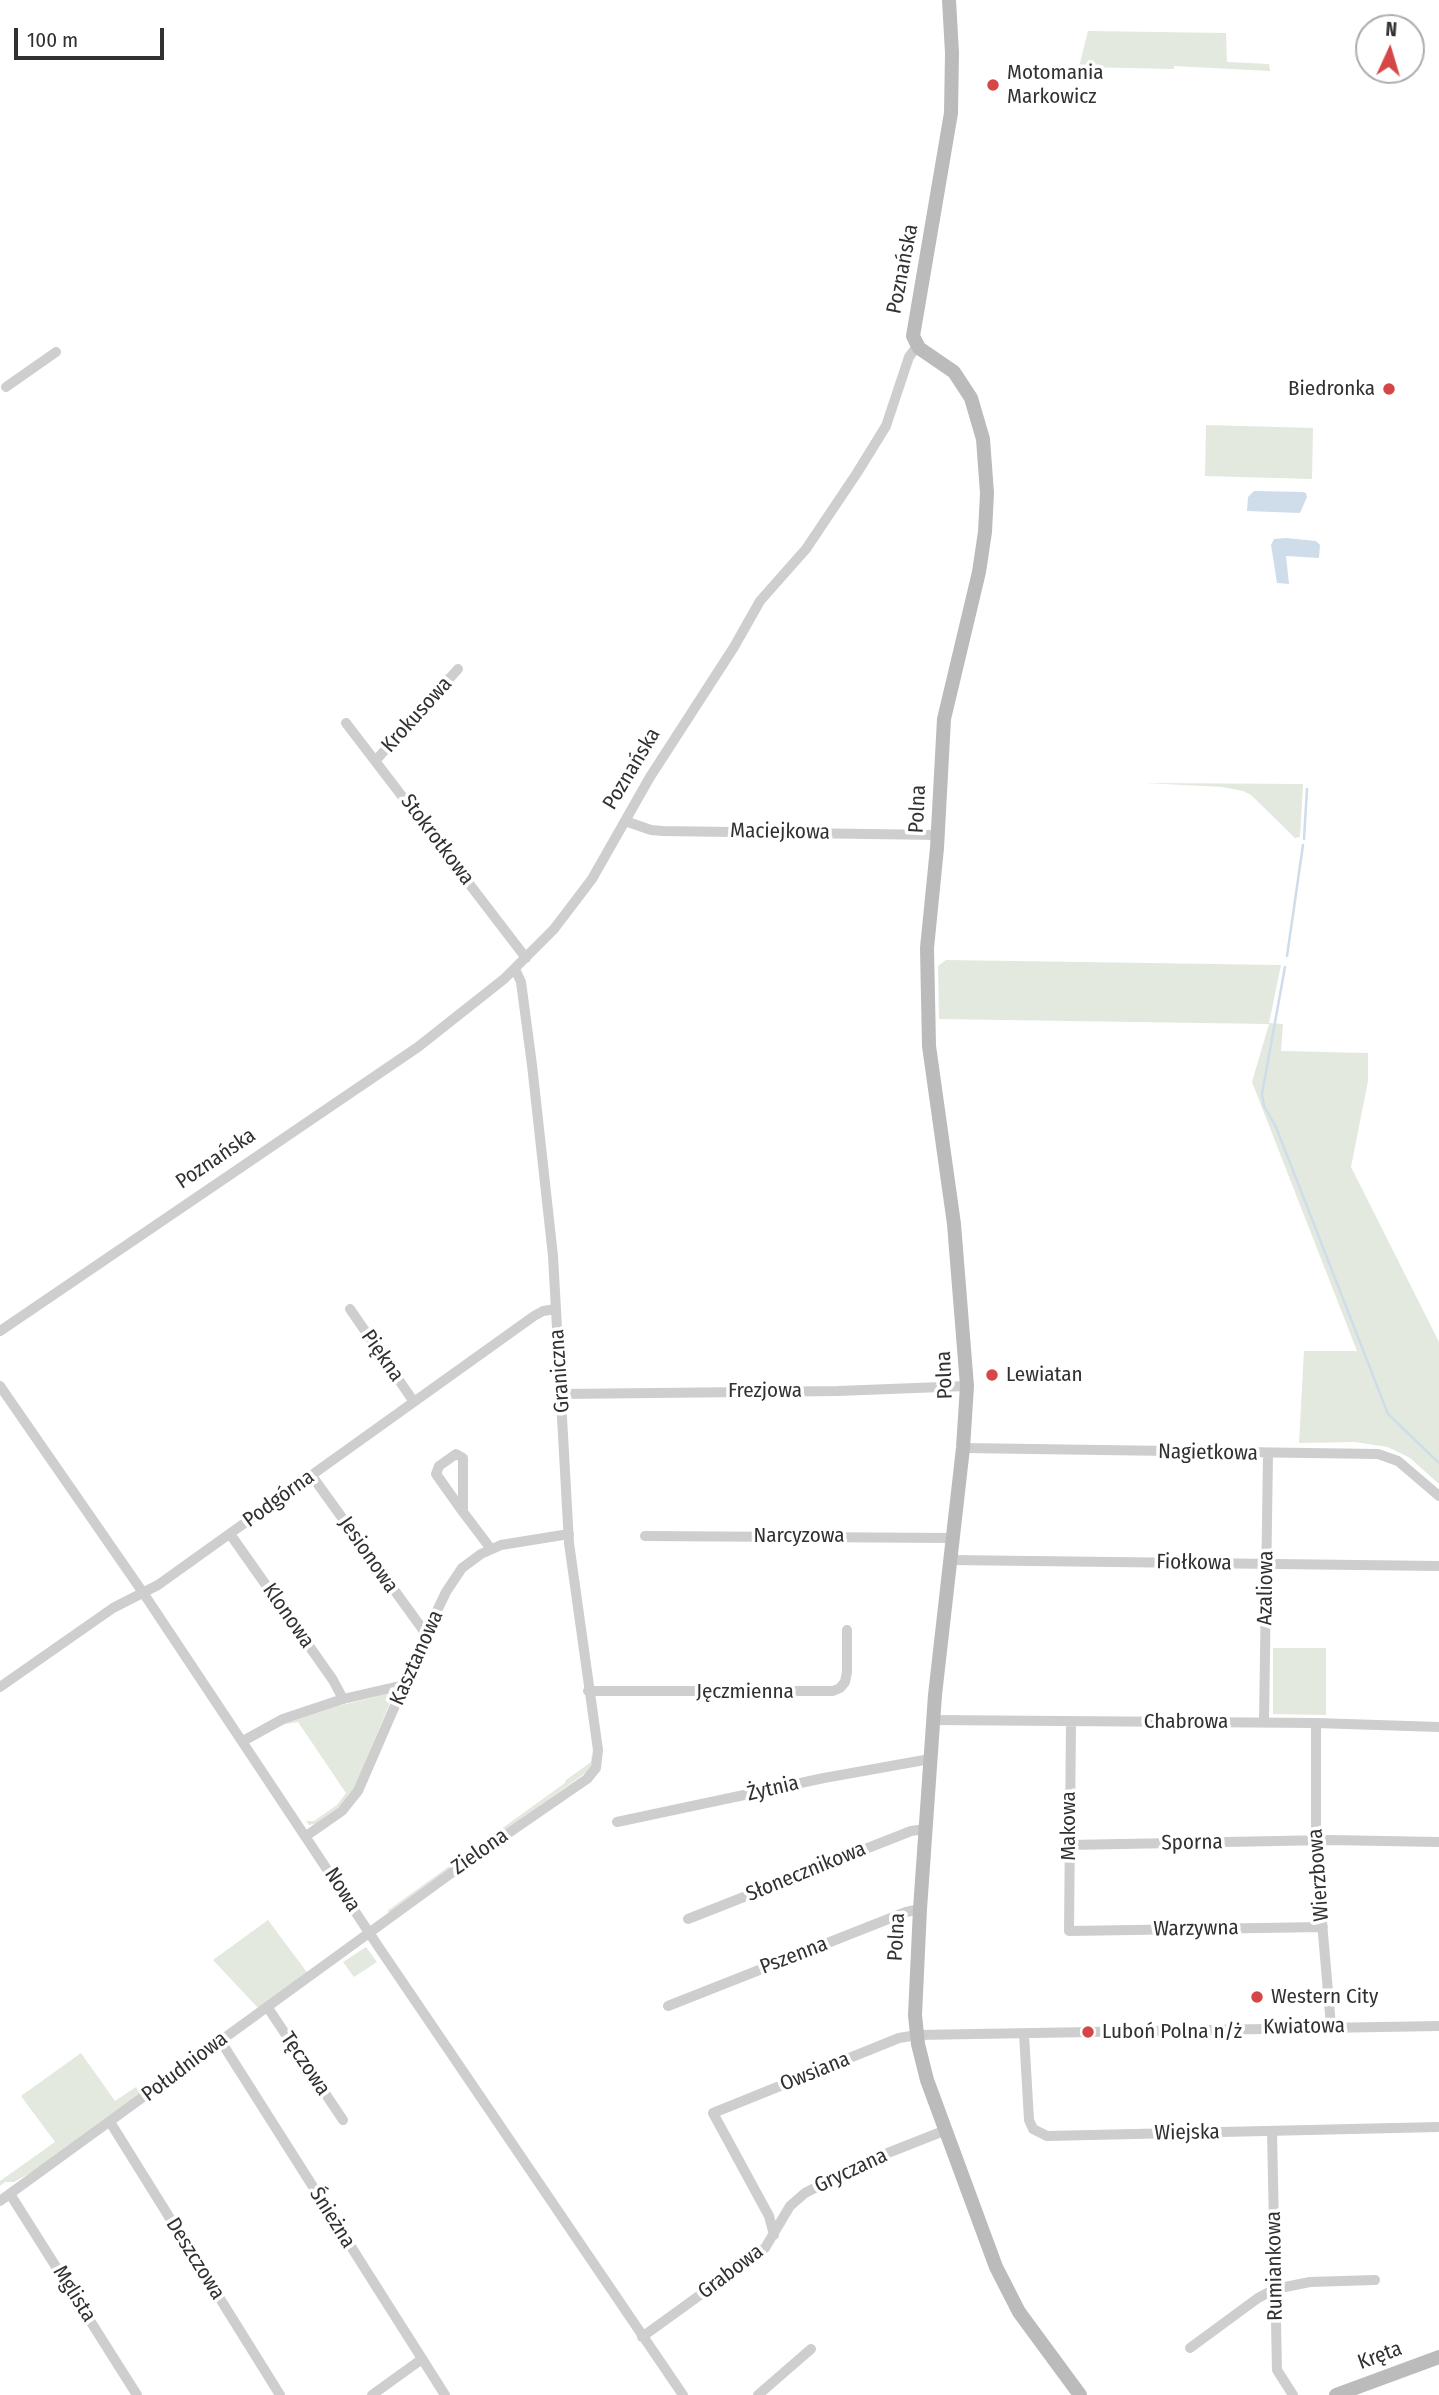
<!DOCTYPE html>
<html>
<head>
<meta charset="utf-8">
<style>
	body { margin:0 }
	#map { position:relative; width:1439px; height:2395px; overflow:hidden; background:#fff; font-family:"Fira Sans Condensed",sans-serif }
	canvas { display:block }
	.north { position:absolute; left:1355px; top:14px; width:70px; height:70px; box-sizing:border-box; background:#fff; border:2px solid #adadad; border-radius:50%; rotate:4deg; font-size:19px; font-weight:700; line-height:28px; text-align:center; color:#313131 }
	.north::after { content:''; display:block; margin:auto; width:24px; height:32px; background:#d54746; clip-path:polygon(50% 0,100% 100%,50% 72%,0 100%) }
	.scale { position:absolute; left:14px; top:28px; width:150px; height:32px; box-sizing:border-box; border:4px solid #313131; border-top:0; padding-left:9px; font-size:21px; line-height:24px; white-space:nowrap; color:#313131; -webkit-text-stroke:5px #fff; paint-order:stroke }
</style>
</head>
<body>
<div id="map">
<canvas width="1439" height="2395"></canvas>
<div class="north">N</div>
<div class="scale">100 m</div>
</div>
<script>
const context = document.querySelector('canvas').getContext('2d');
context.lineJoin = 'round';
function fill(path, color) { context.fillStyle = color; context.fill(path, 'evenodd'); }
const toPath = rows => new Path2D(rows.map(r => 'M' + r).join(''));
function stroke(path, color, width, dash) { context.strokeStyle = color; context.lineWidth = width; context.lineCap = dash ? 'butt' : 'round'; context.setLineDash(dash || []); context.stroke(path); }
function drawText(font, color, halo, rows, align = 'center') {
  context.font = font + ' "Fira Sans Condensed",sans-serif'; context.lineWidth = 7; context.setLineDash([]); context.textBaseline = 'middle'; context.strokeStyle = halo; context.fillStyle = color; for (const [text, x, y, turn = 0] of rows) {
    context.save(); context.translate(x, y); context.rotate((+turn || 0) * Math.PI / 180); context.textAlign = isNaN(turn) ? turn : align; if (halo) context.strokeText(text, 0, 0); context.fillText(text, 0, 0); context.restore();
  }
}
fill(toPath([
	[1088,31,1226,33,1227,62,1269,64,1270,71,1174,66,1174,69,1079,67],
	[1206,425,1313,428,1312,479,1205,476],
	[1145,783,1303,784,1300,837,1295,838,1251,795,1243,791,1222,787],
	[946,960,1281,965,1269,1023,1283,1024,1281,1051,1368,1053,1368,1081,1351,1167,1439,1342,1439,1484,1410,1458,1388,1447,1355,1442,1299,1443,1304,1351,1357,1351,1252,1082,1269,1024,939,1019,938,966],
	[1273,1648,1326,1648,1326,1715,1273,1714],
	[387,1694,392,1698,354,1789,340,1806,315,1824,309,1825,306,1821,314,1821,337,1805,346,1793,298,1722,281,1725,338,1706],
	[592,1753,592,1767,584,1774,390,1912,387,1911,565,1783,566,1780,591,1762],
	[268,1920,309,1975,259,2009,213,1960],
	[366,1947,377,1962,354,1977,343,1962],
	[81,2053,115,2101,136,2087,142,2095,48,2163,14,2182,5,2182,0,2186,0,2181,55,2142,21,2096]
]), '#e3e9de');
fill(toPath([
	[1254,491,1303,492,1306,493,1307,497,1300,513,1247,511,1248,497],
	[1286,538,1316,541,1320,545,1319,558,1286,556,1289,584,1277,583,1271,545,1274,539]
]), '#cfddea');
stroke(toPath([
	[1304,839,1307,789],
	[1287,956,1303,845],
	[1285,967,1262,1094,1264,1106,1276,1127,1388,1414,1439,1463]
]), '#cfddea', 2.5);
stroke(toPath([
	[6,387,56,352],
	[346,723,526,958],
	[376,760,458,669],
	[625,821,651,830,663,831,938,835],
	[350,1309,414,1402],
	[0,1331,418,1047,504,979,554,929,592,879,650,777,734,647,760,601,806,549,857,473,886,426,909,357,917,346],
	[0,1386,144,1594,380,1949,683,2395],
	[562,1394,838,1391,967,1386],
	[963,1448,1378,1454,1398,1461,1439,1496],
	[312,1476,426,1634],
	[463,1512,463,1458,456,1454,439,1466,436,1474,463,1512,491,1549],
	[230,1534,333,1680,343,1699],
	[645,1536,952,1538],
	[950,1560,1439,1566],
	[0,1687,113,1608,158,1585,534,1316,543,1311,556,1309],
	[588,1691,833,1691,840,1688,845,1682,847,1672,847,1630],
	[933,1720,1316,1723,1439,1727],
	[1071,1721,1069,1931,1323,1927],
	[1264,1722,1268,1454],
	[1316,1723,1316,1853,1331,2026],
	[243,1741,283,1719,343,1699,404,1685],
	[617,1822,824,1778,930,1759],
	[306,1836,342,1811,358,1791,426,1634,446,1592,462,1568,481,1554,501,1545,569,1534],
	[1069,1845,1329,1840,1439,1842],
	[688,1919,911,1831,925,1829],
	[668,2006,906,1912,920,1909],
	[268,2008,343,2120],
	[1024,2034,1029,2120,1033,2129,1047,2136,1439,2127],
	[220,2040,445,2395],
	[110,2122,280,2395],
	[1272,2131,1277,2370,1293,2395],
	[10,2194,137,2395],
	[0,2201,468,1861,587,1779,596,1768,598,1750,569,1543,553,1256,532,1065,521,982,515,969],
	[774,2235,769,2216,713,2113,899,2038,917,2035,1439,2026],
	[642,2337,765,2248,790,2206,805,2193,865,2162,946,2130],
	[1190,2348,1258,2298,1275,2289,1310,2282,1375,2280],
	[372,2395,422,2359],
	[758,2395,811,2349]
]), '#cecece', 10);
stroke(toPath([
	[949,0,952,53,951,113,913,336,919,348,954,372,971,398,983,439,987,493,985,532,979,572,944,719,937,848,927,948,929,1046,954,1224,967,1386,963,1448,935,1695,920,1909,915,2015,918,2044,927,2080,996,2267,1019,2312,1080,2395],
	[1336,2395,1439,2357]
]), '#bbb', 14);
for (const [x, y, r, color] of [
	[993,85,7,"#d54746"],
	[1389,389,7,"#d54746"],
	[992,1375,7,"#d54746"],
	[1257,1997,7,"#d54746"],
	[1088,2032,7,"#d54746"]
]) { const dot = new Path2D(); dot.arc(x, y, r, 0, 2 * Math.PI); context.fillStyle = color; context.fill(dot); stroke(dot, '#fff', 2.5); }
drawText('21px', '#313131', '#fff', [
	["Motomania",1007,73],
	["Markowicz",1007,97],
	["Biedronka",1375,389,"right"],
	["Lewiatan",1006,1375],
	["Western City",1271,1997],
	["Luboń Polna n/ż",1102,2032]
], 'left');
drawText('21px', '#313131', '#fff', [
	["Poznańska",903,269,-79],
	["Krokusowa",417,715,-48],
	["Poznańska",632,769,-59],
	["Polna",918,809,-87],
	["Maciejkowa",780,832,1],
	["Stokrotkowa",437,840,53],
	["Poznańska",216,1159,-34],
	["Piękna",382,1356,55],
	["Graniczna",560,1371,-94],
	["Polna",945,1375,-92],
	["Frezjowa",765,1391],
	["Nagietkowa",1208,1453,1],
	["Podgórna",279,1499,-36],
	["Narcyzowa",799,1536],
	["Jesionowa",368,1555,55],
	["Fiołkowa",1194,1563,1],
	["Azaliowa",1266,1588,-89],
	["Klonowa",288,1616,55],
	["Kasztanowa",417,1658,-66],
	["Jęczmienna",745,1692],
	["Chabrowa",1186,1722],
	["Żytnia",773,1789,-13],
	["Makowa",1069,1826,-90],
	["Sporna",1192,1843,-1],
	["Zielona",480,1852,-35],
	["Słonecznikowa",806,1872,-22],
	["Wierzbowa",1319,1875,-94],
	["Nowa",342,1890,57],
	["Warzywna",1196,1929,-1],
	["Polna",897,1937,-87],
	["Pszenna",794,1956,-21],
	["Kwiatowa",1304,2027,-1],
	["Tęczowa",305,2064,56],
	["Południowa",185,2067,-37],
	["Owsiana",815,2072,-22],
	["Wiejska",1187,2133,-1],
	["Gryczana",851,2171,-25],
	["Śnieżna",332,2218,58],
	["Deszczowa",195,2259,58],
	["Rumiankowa",1275,2266,-91],
	["Grabowa",731,2272,-37],
	["Mglista",74,2294,58],
	["Kręta",1380,2356,-20]
]);
</script>
</body>
</html>
